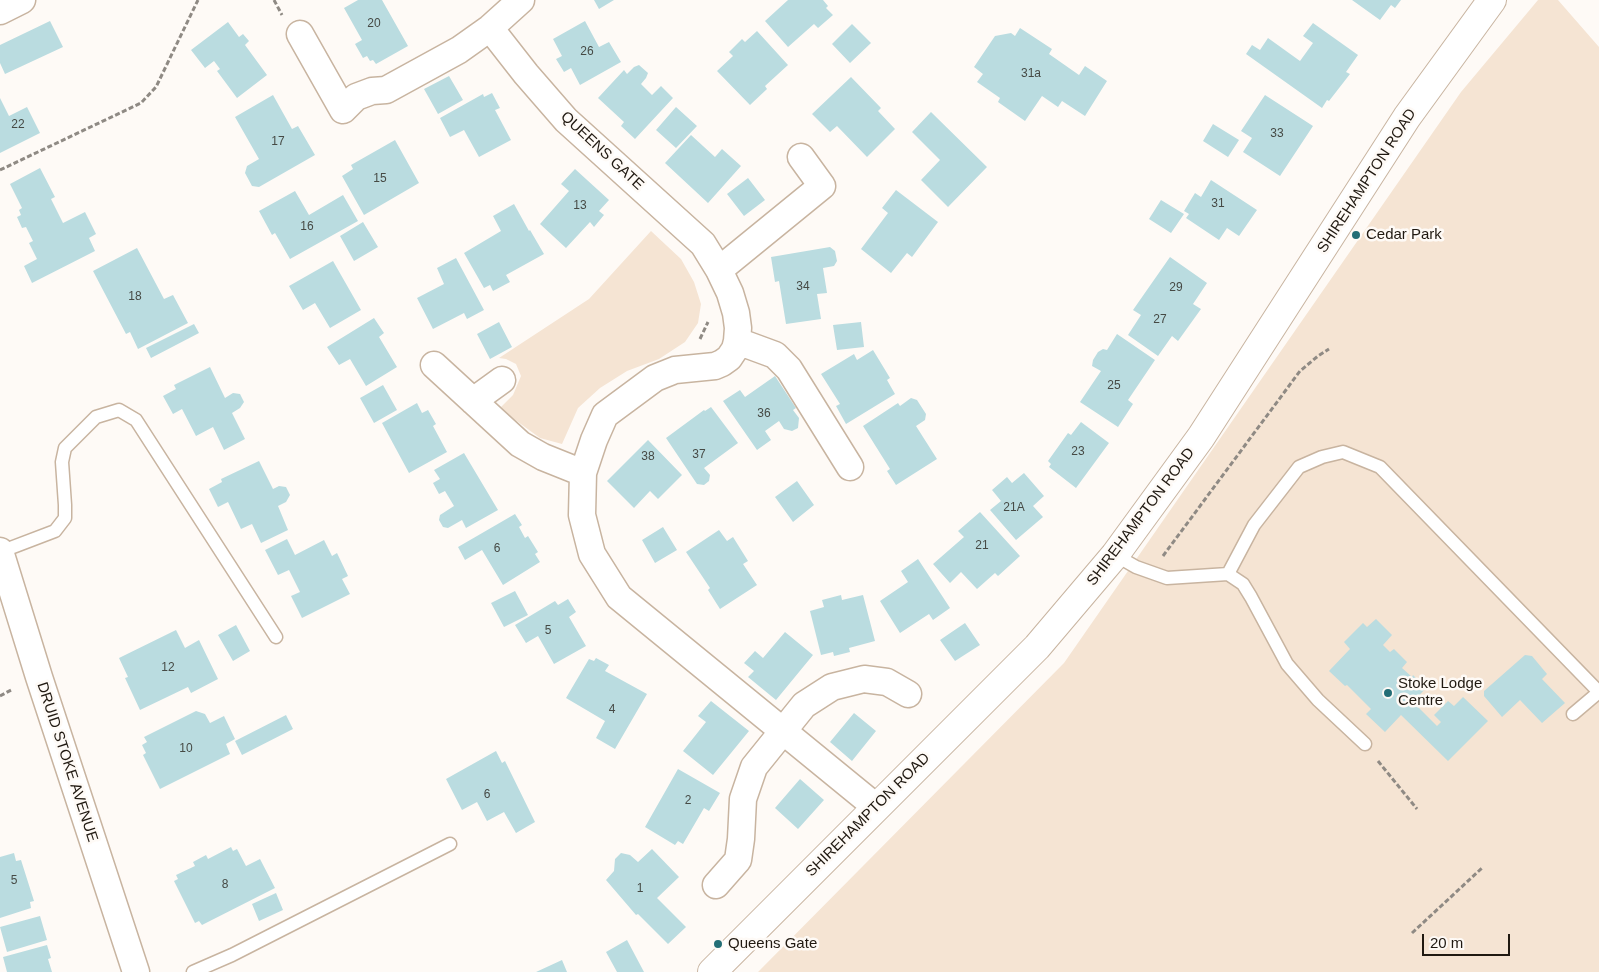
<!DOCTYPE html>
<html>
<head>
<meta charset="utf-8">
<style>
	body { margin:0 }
	#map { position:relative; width:1599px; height:972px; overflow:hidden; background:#fefaf6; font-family:Arial,sans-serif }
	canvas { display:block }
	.scale { position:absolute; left:1422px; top:934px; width:88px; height:22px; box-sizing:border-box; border:2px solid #201911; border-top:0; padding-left:6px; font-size:15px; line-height:18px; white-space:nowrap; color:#201911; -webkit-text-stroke:4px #fefaf6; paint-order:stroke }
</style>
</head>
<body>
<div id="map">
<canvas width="1599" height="972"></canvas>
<div class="scale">20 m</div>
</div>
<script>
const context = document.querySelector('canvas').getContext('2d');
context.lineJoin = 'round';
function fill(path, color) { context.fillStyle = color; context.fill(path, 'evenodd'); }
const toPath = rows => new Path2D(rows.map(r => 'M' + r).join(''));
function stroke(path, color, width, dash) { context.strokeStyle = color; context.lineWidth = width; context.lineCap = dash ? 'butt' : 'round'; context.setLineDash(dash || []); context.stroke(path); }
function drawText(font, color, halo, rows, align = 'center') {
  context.font = font + ' Arial,sans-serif'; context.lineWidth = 5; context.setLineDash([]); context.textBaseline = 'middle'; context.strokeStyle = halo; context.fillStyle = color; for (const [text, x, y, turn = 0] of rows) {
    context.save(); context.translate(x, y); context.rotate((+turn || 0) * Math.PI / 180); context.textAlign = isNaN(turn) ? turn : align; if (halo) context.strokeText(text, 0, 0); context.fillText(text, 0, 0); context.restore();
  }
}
fill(toPath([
	[1538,0,1558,0,1599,47,1599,972,758,972,1064,663,1461,92],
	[651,231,681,259,694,282,701,304,698,323,685,342,659,359,627,371,600,388,578,408,562,444,540,438,514,419,501,407,513,395,521,376,516,364,506,359,499,358,589,299]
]), '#f5e4d3');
fill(toPath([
	[358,0,382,0,408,46,376,64,373,60,370,61,367,56,363,58,355,44,362,40,344,8],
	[594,0,614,0,599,9],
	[788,0,823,0,828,6,826,8,833,15,818,28,814,24,788,47,765,21],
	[1352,0,1401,0,1395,8,1391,5,1380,20],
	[50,21,63,47,5,74,0,63,0,45],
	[585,21,599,47,609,42,621,62,580,85,571,68,564,72,556,59,562,56,553,39],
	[228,22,239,37,243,34,249,41,245,45,267,75,237,98,217,71,220,69,214,61,205,68,191,50],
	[1313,23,1358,55,1346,72,1350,74,1329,101,1327,100,1322,108,1246,54,1252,45,1260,50,1268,38,1300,61,1313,43,1303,36],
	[852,24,871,43,850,63,832,44],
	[1020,28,1052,49,1049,54,1079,75,1085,66,1107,81,1085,116,1062,101,1058,107,1042,96,1025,121,998,102,1000,98,977,82,983,74,974,67,995,36,1011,33,1015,36],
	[757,31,788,65,765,86,767,89,750,105,717,71,733,56,729,52,742,39,745,42],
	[639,65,648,73,646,78,641,84,652,95,661,86,673,98,635,139,621,126,624,122,598,98,624,70,627,74,634,67],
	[449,76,463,100,438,114,424,89],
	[851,77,881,108,878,111,895,129,867,157,837,126,830,132,812,114],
	[492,93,500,108,495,110,511,140,479,157,464,130,450,137,440,118,483,94,484,97],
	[273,95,292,129,298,126,315,155,259,187,252,186,245,173,247,166,259,159,235,117],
	[1265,95,1313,126,1280,176,1243,152,1252,138,1241,131],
	[0,98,9,116,27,107,40,133,0,153],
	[676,107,697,126,676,148,656,130],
	[931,112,987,167,948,207,921,180,940,160,912,132],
	[1213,124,1239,140,1228,157,1203,141],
	[691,135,715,157,722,149,741,166,708,203,665,163],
	[395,140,419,183,364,215,342,176,353,169,351,165],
	[40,168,55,197,51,199,63,223,85,212,96,234,89,238,95,251,32,283,24,266,37,259,29,243,33,241,26,227,22,228,17,217,21,215,19,210,22,208,10,184],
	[575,169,609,200,599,211,604,215,594,227,590,222,566,248,540,224,569,191,561,184],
	[748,178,765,200,744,216,727,194],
	[1211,180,1257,210,1239,236,1227,228,1219,240,1186,218,1189,214,1184,211,1195,193,1201,197],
	[896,190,938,222,912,257,907,253,891,273,861,249,888,213,882,208],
	[295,191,309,215,343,195,358,221,290,259,275,233,272,235,259,211],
	[1161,200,1184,214,1171,233,1149,219],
	[514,204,529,231,530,230,544,254,506,275,510,282,493,291,490,285,484,288,464,253,501,231,493,216],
	[363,222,378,247,354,261,340,236],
	[830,247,835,251,837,261,834,266,823,268,827,293,817,294,821,319,786,324,779,281,775,282,771,257],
	[137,248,164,299,173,295,188,323,138,349,130,332,126,334,93,271],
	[1170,257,1207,283,1193,304,1201,309,1178,341,1172,336,1158,356,1128,335,1141,315,1133,310],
	[456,258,484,310,467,319,464,313,433,329,417,298,444,284,437,268],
	[333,261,361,310,330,328,315,303,303,310,289,286],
	[374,318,384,333,379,337,397,367,366,386,350,359,339,365,327,347],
	[499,322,512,347,490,359,477,334],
	[861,322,864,347,837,350,833,325],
	[194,324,199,333,151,358,146,348],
	[1117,334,1155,360,1128,400,1133,404,1118,427,1080,402,1101,371,1092,366,1093,360,1098,352,1103,349,1107,350],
	[873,350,890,378,887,380,895,394,846,424,836,406,840,404,821,374,854,354,857,360],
	[210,367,225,398,233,393,240,394,244,402,240,408,232,413,245,439,224,450,213,427,196,436,182,409,173,414,163,396,176,389,174,385],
	[775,376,796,408,793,410,799,418,798,428,792,431,784,429,779,421,765,431,771,440,757,450,723,401,740,390,745,397],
	[383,385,397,410,374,423,360,398],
	[911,398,917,400,926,414,925,420,916,426,937,459,896,485,887,471,890,469,863,426,898,403,900,406],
	[417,403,422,413,428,410,436,424,433,426,447,452,409,473,382,423],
	[711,407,738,443,704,468,710,475,709,481,704,485,697,484,666,438,704,410,705,411],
	[1081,422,1109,443,1076,488,1049,467,1051,464,1048,461,1068,433,1071,435],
	[648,440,682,475,658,499,650,491,634,508,607,481],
	[464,453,498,510,466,528,462,520,448,528,443,527,439,520,440,515,454,506,445,491,439,494,433,483,440,479,434,470],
	[259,461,273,489,279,486,286,487,290,495,286,502,278,506,288,530,261,543,252,524,241,529,228,502,218,507,209,489,222,482,221,479],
	[1024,473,1044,496,1033,506,1043,517,1016,540,990,510,1001,501,992,490,1007,477,1012,483],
	[797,481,814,505,793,522,775,497],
	[980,512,1020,556,998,576,995,573,977,589,961,572,950,583,933,564,964,537,958,531],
	[515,514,522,525,519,527,525,538,528,536,538,552,535,554,540,562,503,585,482,550,465,560,458,547],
	[663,527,677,550,655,563,642,540],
	[719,530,727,541,733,537,748,561,743,564,757,585,720,609,708,590,710,588,686,552],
	[287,539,295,555,324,540,332,556,337,553,348,576,342,579,350,594,302,618,291,596,300,592,289,570,278,575,265,550],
	[918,559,950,608,933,620,929,614,900,633,880,601,908,582,901,571],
	[515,591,528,615,504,627,491,603],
	[841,595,842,600,863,595,875,641,849,648,850,652,834,656,833,652,821,655,810,611,824,607,822,600],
	[568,599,576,612,569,617,586,646,554,664,538,636,526,643,515,625,555,601,558,605],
	[1376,619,1392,635,1383,645,1390,652,1394,649,1407,662,1402,668,1412,677,1413,675,1426,688,1413,702,1437,726,1441,722,1434,715,1448,701,1454,706,1463,697,1488,721,1448,761,1401,715,1385,732,1366,714,1371,709,1347,685,1345,686,1329,671,1350,649,1344,642,1363,623,1367,627],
	[965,623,980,645,955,661,940,640],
	[236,625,250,651,233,661,218,635],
	[176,630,185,648,199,640,218,679,191,693,188,687,140,710,125,678,128,677,119,658],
	[785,632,813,655,776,700,748,677,754,671,744,663,755,651,763,658],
	[1525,655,1532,656,1547,674,1542,679,1565,703,1542,723,1520,700,1502,717,1484,696,1484,691],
	[596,658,609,665,605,671,647,694,615,749,596,738,605,721,566,698,589,659,594,661],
	[711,701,749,731,713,775,683,751,706,722,698,716],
	[196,711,205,714,210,723,224,716,235,739,226,744,230,754,160,789,143,755,146,753,142,745,147,742,144,737],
	[854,713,876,731,852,761,830,742],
	[286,715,293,729,242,755,235,741],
	[496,751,502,763,505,761,535,822,516,833,504,812,487,821,477,802,462,810,446,779],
	[678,769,720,793,709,811,704,808,683,844,678,841,675,845,645,827],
	[800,779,824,800,798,829,775,808],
	[231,847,233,851,237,849,246,866,260,859,275,888,202,925,199,921,195,923,174,881,178,879,176,875,195,866,193,862,206,855,208,859],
	[652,849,679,877,657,898,686,927,668,944,638,914,636,915,606,880,614,871,615,859,621,853,630,855,638,862],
	[14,853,16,861,21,860,34,901,30,902,31,908,0,918,0,857],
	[276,893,283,910,259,921,252,904],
	[40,916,47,940,7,952,0,927],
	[627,940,644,972,617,972,606,952],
	[47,945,51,958,48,959,52,972,7,972,3,957],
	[562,960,567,972,536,972]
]), '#badce0');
const service = toPath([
	[0,552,55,531,65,518,65,505,62,462,65,448,96,417,119,410,136,420,276,637],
	[1115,555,1136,567,1167,578,1228,574,1243,584,1251,597,1287,664,1318,700,1365,744],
	[1228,574,1254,525,1299,467,1322,457,1343,452,1380,467,1599,692],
	[1573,714,1599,692],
	[193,972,232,955,450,844]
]);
const minor = toPath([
	[0,11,22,0],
	[490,28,526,74,566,120,703,244,719,270,730,293,736,313,738,328,737,341,735,349,729,358,722,363,715,366,675,370,655,378,605,415,594,440,583,473,582,515,592,554,619,597,876,807],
	[300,34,343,110,356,97,372,91,386,90,459,50,490,28,521,0],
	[719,270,822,186,801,157],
	[737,341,775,355,789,369,850,467],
	[434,365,520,444,543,457,583,473],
	[473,401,502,380],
	[0,551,39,677,136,972],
	[716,885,738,860,741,839,743,799,754,767,804,705,832,687,864,679,887,682,908,694]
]);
const secondary = toPath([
	[712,972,1037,647,1115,555,1201,437,1407,117,1492,0]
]);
stroke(service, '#c8b4a0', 15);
stroke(minor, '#c8b4a0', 29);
stroke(secondary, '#c8b4a0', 30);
stroke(toPath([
	[274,0,282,15],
	[0,170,141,103,156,87,198,0],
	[700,339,708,322],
	[1163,556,1300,371,1318,356,1329,349],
	[0,696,13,689],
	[1378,761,1417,809],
	[1412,933,1482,868]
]), '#8f8a84', 3, [5, 2.5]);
stroke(service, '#fff', 12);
stroke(minor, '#fff', 26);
stroke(secondary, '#fff', 28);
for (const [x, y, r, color] of [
	[1356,235,5,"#236e76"],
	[1388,693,5,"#236e76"],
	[718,944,5,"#236e76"]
]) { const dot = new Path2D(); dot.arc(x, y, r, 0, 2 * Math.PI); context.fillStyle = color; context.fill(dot); stroke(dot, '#fefaf6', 2); }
drawText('12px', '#464a45', null, [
	["20",374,24],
	["26",587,52],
	["31a",1031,74],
	["22",18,125],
	["33",1277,134],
	["17",278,142],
	["15",380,179],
	["31",1218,204],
	["13",580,206],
	["16",307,227],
	["34",803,287],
	["29",1176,288],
	["18",135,297],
	["27",1160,320],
	["25",1114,386],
	["36",764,414],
	["23",1078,452],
	["37",699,455],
	["38",648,457],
	["21A",1014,508],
	["21",982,546],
	["6",497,549],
	["5",548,631],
	["12",168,668],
	["4",612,710],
	["10",186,749],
	["6",487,795],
	["2",688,801],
	["5",14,881],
	["8",225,885],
	["1",640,889]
]);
drawText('15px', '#201911', '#fefaf6', [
	["QUEENS GATE",602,151,43],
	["SHIREHAMPTON ROAD",1367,181,-57],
	["SHIREHAMPTON ROAD",1141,517,-53],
	["DRUID STOKE AVENUE",67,762,72],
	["SHIREHAMPTON ROAD",868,815,-45]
]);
drawText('15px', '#201911', '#fefaf6', [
	["Cedar Park",1366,235],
	["Stoke Lodge",1398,684],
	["Centre",1398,701],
	["Queens Gate",728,944]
], 'left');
</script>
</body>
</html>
